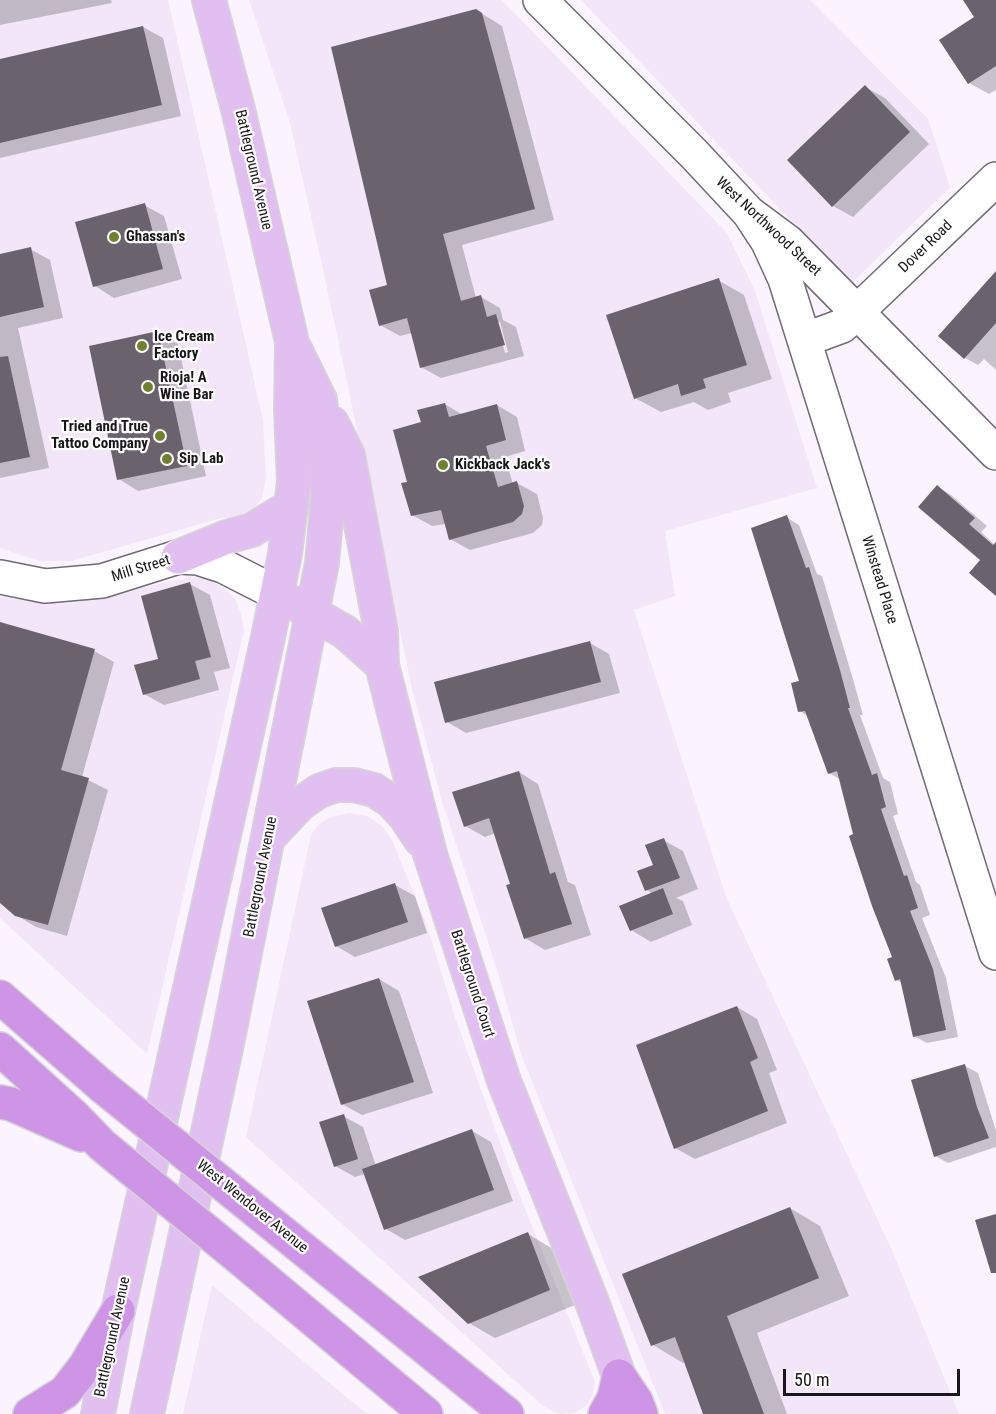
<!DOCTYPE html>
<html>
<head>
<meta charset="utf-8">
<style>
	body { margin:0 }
	#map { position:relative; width:996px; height:1414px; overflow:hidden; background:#fbf4fe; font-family:"Roboto Condensed",sans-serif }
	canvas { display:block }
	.scale { position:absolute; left:783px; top:1369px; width:177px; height:27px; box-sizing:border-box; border:3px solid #19161a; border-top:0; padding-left:8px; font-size:18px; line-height:21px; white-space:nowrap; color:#19161a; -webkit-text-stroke:4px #fff; paint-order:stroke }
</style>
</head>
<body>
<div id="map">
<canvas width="996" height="1414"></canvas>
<div class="scale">50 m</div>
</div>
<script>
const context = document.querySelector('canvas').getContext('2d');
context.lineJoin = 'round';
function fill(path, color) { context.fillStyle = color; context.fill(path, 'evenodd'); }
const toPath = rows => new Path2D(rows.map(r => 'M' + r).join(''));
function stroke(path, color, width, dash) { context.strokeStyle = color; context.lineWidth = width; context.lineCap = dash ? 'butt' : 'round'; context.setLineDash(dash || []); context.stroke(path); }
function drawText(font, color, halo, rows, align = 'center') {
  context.font = font + ' "Roboto Condensed",sans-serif'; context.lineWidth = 4.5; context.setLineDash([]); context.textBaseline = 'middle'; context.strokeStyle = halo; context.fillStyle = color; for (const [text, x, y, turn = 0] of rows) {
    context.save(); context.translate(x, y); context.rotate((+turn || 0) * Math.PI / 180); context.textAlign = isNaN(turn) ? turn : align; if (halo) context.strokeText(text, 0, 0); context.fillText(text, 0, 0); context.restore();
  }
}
fill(toPath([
	[0,0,168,0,263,420,266,478,262,498,250,514,241,518,221,518,72,561,40,561,0,548],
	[249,0,502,0,727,233,755,291,817,488,665,531,675,596,634,610,726,897,891,1248,959,1414,665,1414,521,1054,499,976,441,798,412,688,324,274,290,123],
	[581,0,810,0,928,119,950,187,851,284],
	[192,577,208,579,223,588,234,597,241,613,244,630,147,1054,0,918,0,597,50,603,76,602],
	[349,813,367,816,382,826,392,840,426,923,456,1020,515,1184,595,1382,593,1394,587,1405,575,1413,558,1414,543,1406,246,1137,311,835,319,824,331,817],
	[212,1285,367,1414,183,1414]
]), '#f2e6f8');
fill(toPath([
	[0,0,111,0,112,3,0,25],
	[965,0,996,0,996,90,989,94,969,83,977,18],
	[476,10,502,26,554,220,462,245,476,298,481,297,500,308,503,320,516,327,524,356,441,378,421,367,412,333,400,336,380,325,389,286],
	[497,322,500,322,508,352,505,353],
	[143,27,163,38,181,116,0,158,0,60],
	[865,87,885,98,929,144,853,217,833,206],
	[144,205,164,216,182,279,114,298,95,286],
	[30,249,50,260,63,318,18,328,49,468,0,478,0,255],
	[996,274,996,370,984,359,978,365,965,358,940,336],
	[718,280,744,295,772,379,728,393,731,402,708,410,694,402,661,412,635,398],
	[158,333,178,344,206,476,138,491,119,479],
	[445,404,463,415,497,405,517,417,525,451,505,457,513,484,517,483,537,494,543,518,542,525,533,533,470,550,450,539,446,524,432,526,412,515,409,483,423,423],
	[938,487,951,495,987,526,981,532,996,546,996,594,982,560],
	[786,517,799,525,817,574,822,576,853,679,863,715,860,715,883,778,890,782,898,814,893,816,916,882,920,885,930,915,922,918,946,978,958,1037,927,1043,914,1036,903,983,896,980,894,958,855,835,841,780,829,773,809,717,800,711,801,682],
	[190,584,210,595,230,668,214,672,219,690,164,705,144,694],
	[0,624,94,651,114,662,82,777,108,790,67,936,36,927,16,915,0,901],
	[590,643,609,654,620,693,466,733,447,722],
	[519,772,538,784,568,882,575,885,591,935,545,950,525,938,512,885,496,833,485,837,465,826],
	[663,840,683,851,698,889,676,898,683,901,692,925,651,942,631,930,653,894,647,890],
	[395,885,415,896,427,933,355,957,336,946],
	[379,979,399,991,433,1093,362,1115,342,1104],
	[737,1007,757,1019,777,1070,769,1073,787,1123,695,1159,675,1148],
	[965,1066,978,1073,996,1131,996,1147,948,1163,935,1156],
	[343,1116,363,1127,376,1166,472,1131,491,1142,513,1201,405,1240,386,1229,365,1174,355,1177,335,1166],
	[790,1208,820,1226,849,1296,757,1333,787,1414,705,1414,685,1362,683,1363,653,1345],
	[528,1234,553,1249,575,1305,495,1338,469,1323]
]), '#0003');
fill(toPath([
	[963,0,996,0,996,66,968,84,939,40,974,17],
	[476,9,482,13,535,209,443,234,461,301,481,295,487,317,496,314,505,345,420,368,407,318,379,326,369,290,387,285,331,47],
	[143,26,162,105,0,143,0,59],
	[865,85,910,132,832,207,787,160],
	[145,203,163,269,93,287,75,222],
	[31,247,44,307,0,317,0,254],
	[996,271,996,323,964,359,938,336],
	[719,278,747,365,703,379,706,388,681,396,678,384,634,399,606,315],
	[158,331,187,466,117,480,89,346],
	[8,356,30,457,0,463,0,357],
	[445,403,449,417,497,404,506,440,486,446,498,487,517,481,524,506,522,514,513,522,449,540,441,510,411,516,401,483,407,482,393,430,421,422,417,410],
	[937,485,975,518,969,524,993,545,996,542,996,596,969,573,980,560,918,507],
	[787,515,806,568,809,567,840,670,850,708,848,708,872,775,877,773,886,807,881,809,904,876,907,875,918,908,910,911,933,969,946,1030,913,1037,900,979,895,981,887,959,892,957,872,906,849,836,853,834,837,771,828,774,805,711,798,712,791,683,799,681,751,528],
	[190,582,211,657,195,661,200,679,143,695,134,665,158,659,141,596],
	[0,622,95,649,61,770,89,778,48,925,15,916,0,903],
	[590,641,601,682,445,723,434,682],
	[519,771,550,874,555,872,572,924,524,939,506,885,510,884,489,818,464,827,452,792],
	[664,838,680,878,645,891,637,871,653,865,645,845],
	[395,883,408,922,335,947,321,908],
	[663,888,673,914,630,931,619,906],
	[379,978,414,1082,341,1105,307,1001],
	[737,1006,758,1058,750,1062,768,1111,674,1149,636,1045],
	[965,1064,977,1107,989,1138,934,1157,911,1080],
	[344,1114,358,1159,334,1167,319,1122],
	[472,1129,494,1190,384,1230,362,1169],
	[790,1207,819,1278,727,1316,764,1414,703,1414,675,1337,651,1346,622,1274],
	[996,1214,996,1273,991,1273,975,1220],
	[528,1232,550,1290,468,1324,418,1277]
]), '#6a636d');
const minor = toPath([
	[540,0,694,154,749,213,788,242,996,453],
	[749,213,768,242,785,279,996,953],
	[804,340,842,326,996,179],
	[0,577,45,586,102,581,178,557,198,558,223,566,276,593]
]);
const major = toPath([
	[332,423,348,455,381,631,382,665],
	[178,557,227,537,252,530,291,506],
	[294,603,345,632,382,665,430,854,504,1081,592,1302,619,1376],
	[269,837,300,804,319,791,336,785,354,785,374,790,391,801,405,816,421,840],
	[98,1414,118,1311,267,642,285,554,294,482,291,410,292,342,238,109,209,0],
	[147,1414,228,1039,322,563,328,497,326,452,320,400,295,349]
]);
const highway = toPath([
	[0,997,103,1087],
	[0,1049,74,1116,102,1145],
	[0,1102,11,1104,81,1135],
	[256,1211,507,1414],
	[243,1261,426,1414],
	[619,1376,636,1401,641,1414],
	[30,1414,65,1392,85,1366,118,1311],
	[605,1414,614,1398,619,1376]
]);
stroke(minor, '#716a75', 36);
stroke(major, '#d6d5d6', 36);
stroke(highway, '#d6d5d6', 36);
stroke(minor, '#fff', 33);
stroke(major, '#e2bff1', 33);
stroke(highway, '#ce95e7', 33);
const highwayBridge = toPath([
	[103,1087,256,1211],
	[102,1145,243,1261]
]);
stroke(highwayBridge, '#d6d5d6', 36, []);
stroke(highwayBridge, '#ce95e7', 33);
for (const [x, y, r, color] of [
	[114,237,6,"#6f802f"],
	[142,346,6,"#6f802f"],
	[148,387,6,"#6f802f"],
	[160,436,6,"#6f802f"],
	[167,459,6,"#6f802f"],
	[443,465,6,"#6f802f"]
]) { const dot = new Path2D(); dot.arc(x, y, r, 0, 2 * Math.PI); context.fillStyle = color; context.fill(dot); stroke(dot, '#fff', 2); }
drawText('15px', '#19161a', '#fff', [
	["Battleground Avenue",253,170,77],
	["West Northwood Street",768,227,43],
	["Dover Road",926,247,-44],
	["Mill Street",141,569,-17],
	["Winstead Place",879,580,73],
	["Battleground Avenue",261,877,-79],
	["Battleground Court",472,984,72],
	["West Wendover Avenue",252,1207,39],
	["Battleground Avenue",113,1337,-78]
]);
drawText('bold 15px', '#19161a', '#fff', [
	["Ghassan's",126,237],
	["Ice Cream",154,337],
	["Factory",154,354],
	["Rioja! A",160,378],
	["Wine Bar",160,395],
	["Tried and True",148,427,"right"],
	["Tattoo Company",148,444,"right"],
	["Sip Lab",179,459],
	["Kickback Jack's",455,465]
], 'left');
</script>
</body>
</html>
